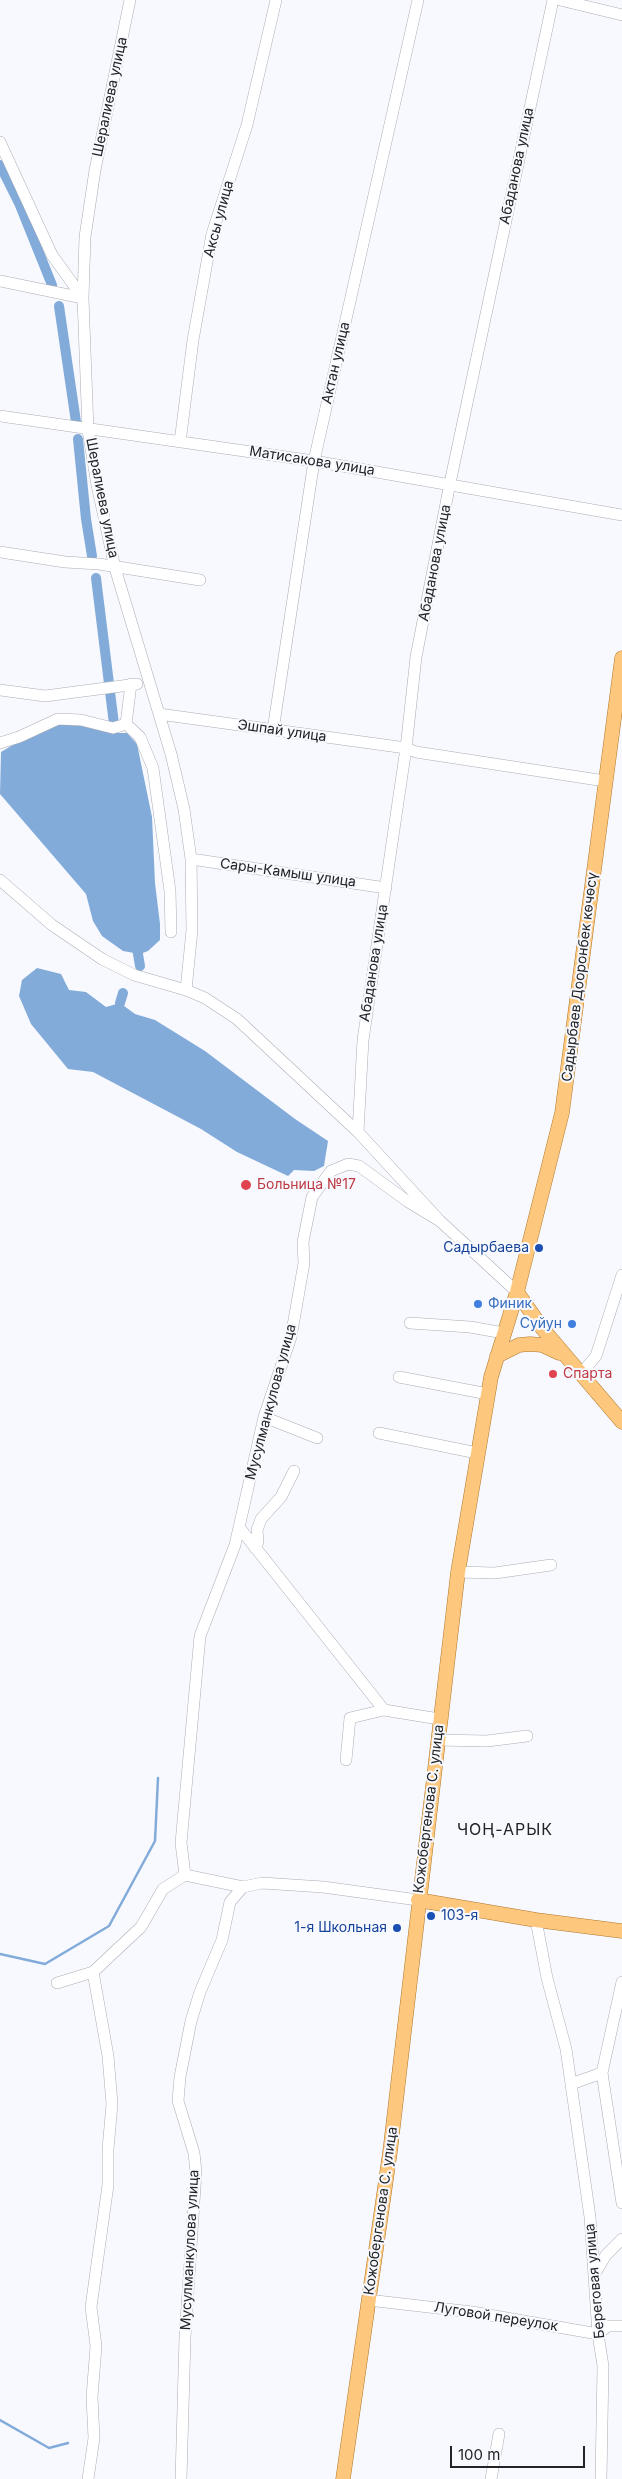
<!DOCTYPE html>
<html>
<head>
<meta charset="utf-8">
<style>
	body { margin:0 }
	#map { position:relative; width:622px; height:2479px; overflow:hidden; background:#f7f9ff; font-family:Inter,sans-serif }
	canvas { display:block }
	.scale { position:absolute; left:450px; top:2446px; width:135px; height:22px; box-sizing:border-box; border:2px solid #222325; border-top:0; padding-left:6px; font-size:15px; line-height:18px; white-space:nowrap; color:#222325; -webkit-text-stroke:4px #f7f9ff; paint-order:stroke }
</style>
</head>
<body>
<div id="map">
<canvas width="622" height="2479"></canvas>
<div class="scale">100 m</div>
</div>
<script>
const context = document.querySelector('canvas').getContext('2d');
context.lineJoin = 'round';
function fill(path, color) { context.fillStyle = color; context.fill(path, 'evenodd'); }
const toPath = rows => new Path2D(rows.map(r => 'M' + r).join(''));
function stroke(path, color, width, dash) { context.strokeStyle = color; context.lineWidth = width; context.lineCap = dash ? 'butt' : 'round'; context.setLineDash(dash || []); context.stroke(path); }
function drawText(font, color, halo, rows, align = 'center') {
  context.font = font + ' Inter,sans-serif'; context.lineWidth = 4; context.setLineDash([]); context.textBaseline = 'middle'; context.strokeStyle = halo; context.fillStyle = color; for (const [text, x, y, turn = 0] of rows) {
    context.save(); context.translate(x, y); context.rotate((+turn || 0) * Math.PI / 180); context.textAlign = isNaN(turn) ? turn : align; if (halo) context.strokeText(text, 0, 0); context.fillText(text, 0, 0); context.restore();
  }
}
fill(toPath([
	[71,721,117,733,127,733,137,744,152,817,155,883,160,924,160,940,148,951,140,954,123,951,102,936,93,921,86,894,0,794,1,752,36,731],
	[37,968,61,974,69,990,86,992,106,1007,120,1003,135,1014,155,1020,205,1051,295,1119,328,1141,324,1166,314,1171,294,1170,288,1176,237,1152,201,1129,93,1072,68,1069,31,1024,19,996,22,980]
]), '#83abd9');
stroke(toPath([
	[0,1954,45,1964,109,1926,155,1841,158,1778],
	[0,2420,49,2448,68,2443]
]), '#83abd9', 2.5);
stroke(toPath([
	[0,165,19,203,52,285],
	[59,306,76,422],
	[78,439,86,519,92,556],
	[96,578,114,724],
	[136,942,140,966],
	[120,1003,123,993]
]), '#83abd9', 10);
const minor = toPath([
	[130,0,95,170,85,237,83,298,88,430,97,485,115,568,171,754,184,809,191,859,192,930,186,990],
	[560,0,622,15],
	[0,142,52,255,83,298],
	[0,281,83,298],
	[0,416,314,461,622,515],
	[180,442,193,340,212,234,247,125,276,0],
	[0,552,65,562,99,564,200,580],
	[131,684,126,724,140,737,153,768,170,891,171,932],
	[0,690,45,696,137,684],
	[159,714,406,748,416,752,605,781],
	[273,730,314,461,418,0],
	[0,743,19,737,58,719,81,720,113,728,126,724],
	[191,859,386,888],
	[0,880,52,925,102,959,134,975,186,990,205,998,237,1019,358,1132,440,1221,517,1292],
	[358,1132,363,1040,406,748,416,657,450,483,553,0],
	[410,1323,470,1327,504,1333],
	[580,1375,596,1356,622,1275],
	[399,1377,488,1394],
	[264,1417,317,1438],
	[379,1433,477,1453],
	[239,1527,384,1710,439,1719],
	[255,1548,258,1542,257,1530,261,1519,281,1497,294,1471],
	[458,1572,495,1573,551,1565],
	[437,1740,487,1741,527,1736],
	[346,1760,350,1718,384,1710],
	[185,1875,181,1843,200,1636,235,1545,264,1417,291,1337,304,1263,303,1242,312,1197,331,1171,348,1164,359,1166,407,1201,440,1221],
	[536,1920,547,1978,566,2049,590,2217,598,2334,603,2366,601,2479],
	[57,1983,93,1972,141,1927,163,1889,185,1875,243,1887,262,1883,323,1887,418,1900],
	[602,2073,622,2203],
	[571,2084,602,2073,622,1982],
	[594,2275,606,2255,622,2239],
	[368,2300,472,2312,598,2334,608,2326,622,2326],
	[88,2479,94,2438,92,2397,96,2346,91,2307,108,2185,108,2149,112,2104,108,2056,93,1972],
	[181,2479,185,2337,196,2172,194,2153,178,2101,180,2077,191,2021,200,1992,222,1940,230,1902,243,1887],
	[491,2479,499,2434]
]);
const major = toPath([
	[517,1292,542,1328,622,1422],
	[497,1356,519,1345,530,1344,542,1345,559,1353],
	[418,1900,536,1920,622,1931],
	[343,2479,390,2152,458,1572,491,1377,517,1292,562,1113,622,658]
]);
stroke(minor, '#abadb4', 12);
stroke(major, '#af7627', 15);
stroke(minor, '#fff', 11);
stroke(major, '#fdc77e', 14);
for (const [x, y, r, color] of [
	[246,1185,6,"#e0444e"],
	[539,1248,5,"#1a4fb4"],
	[478,1304,5,"#3f7fe0"],
	[572,1324,5,"#3f7fe0"],
	[553,1374,5,"#e0444e"],
	[431,1916,5,"#1a4fb4"],
	[397,1928,5,"#1a4fb4"]
]) { const dot = new Path2D(); dot.arc(x, y, r, 0, 2 * Math.PI); context.fillStyle = color; context.fill(dot); stroke(dot, '#f7f9ff', 2); }
drawText('14px', '#222325', '#f7f9ff', [
	["Шералиева улица",110,97,-78],
	["Абаданова улица",517,166,-78],
	["Аксы улица",219,219,-75],
	["Актан улица",336,363,-77],
	["Матисакова улица",312,461,9],
	["Шералиева улица",102,498,79],
	["Абаданова улица",435,563,-79],
	["Эшпай улица",282,731,8],
	["Сары-Камыш улица",288,873,8],
	["Абаданова улица",374,963,-81],
	["Садырбаев Дооронбек көчөсү",580,977,-83],
	["Мусулманкулова улица",271,1402,-75],
	["Кожобергенова С. улица",429,1809,-83],
	["Кожобергенова С. улица",381,2211,-82],
	["Мусулманкулова улица",190,2250,-87],
	["Береговая улица",595,2281,-95],
	["Луговой переулок",496,2317,9]
]);
drawText('14px', '#be3a42', '#f7f9ff', [
	["Больница №17",257,1185],
	["Спарта",563,1374]
], 'left');
drawText('14px', '#164399', '#f7f9ff', [
	["Садырбаева",529,1248],
	["103-я",441,1916,"left"],
	["1-я Школьная",387,1928]
], 'right');
drawText('14px', '#366cbe', '#f7f9ff', [
	["Финик",488,1304],
	["Суйун",562,1324,"right"]
], 'left');
context.letterSpacing = '1px';
drawText('16px', '#222325', '#f7f9ff', [
	["ЧОҢ-АРЫК",505,1830]
]);
context.letterSpacing = '0px';
</script>
</body>
</html>
